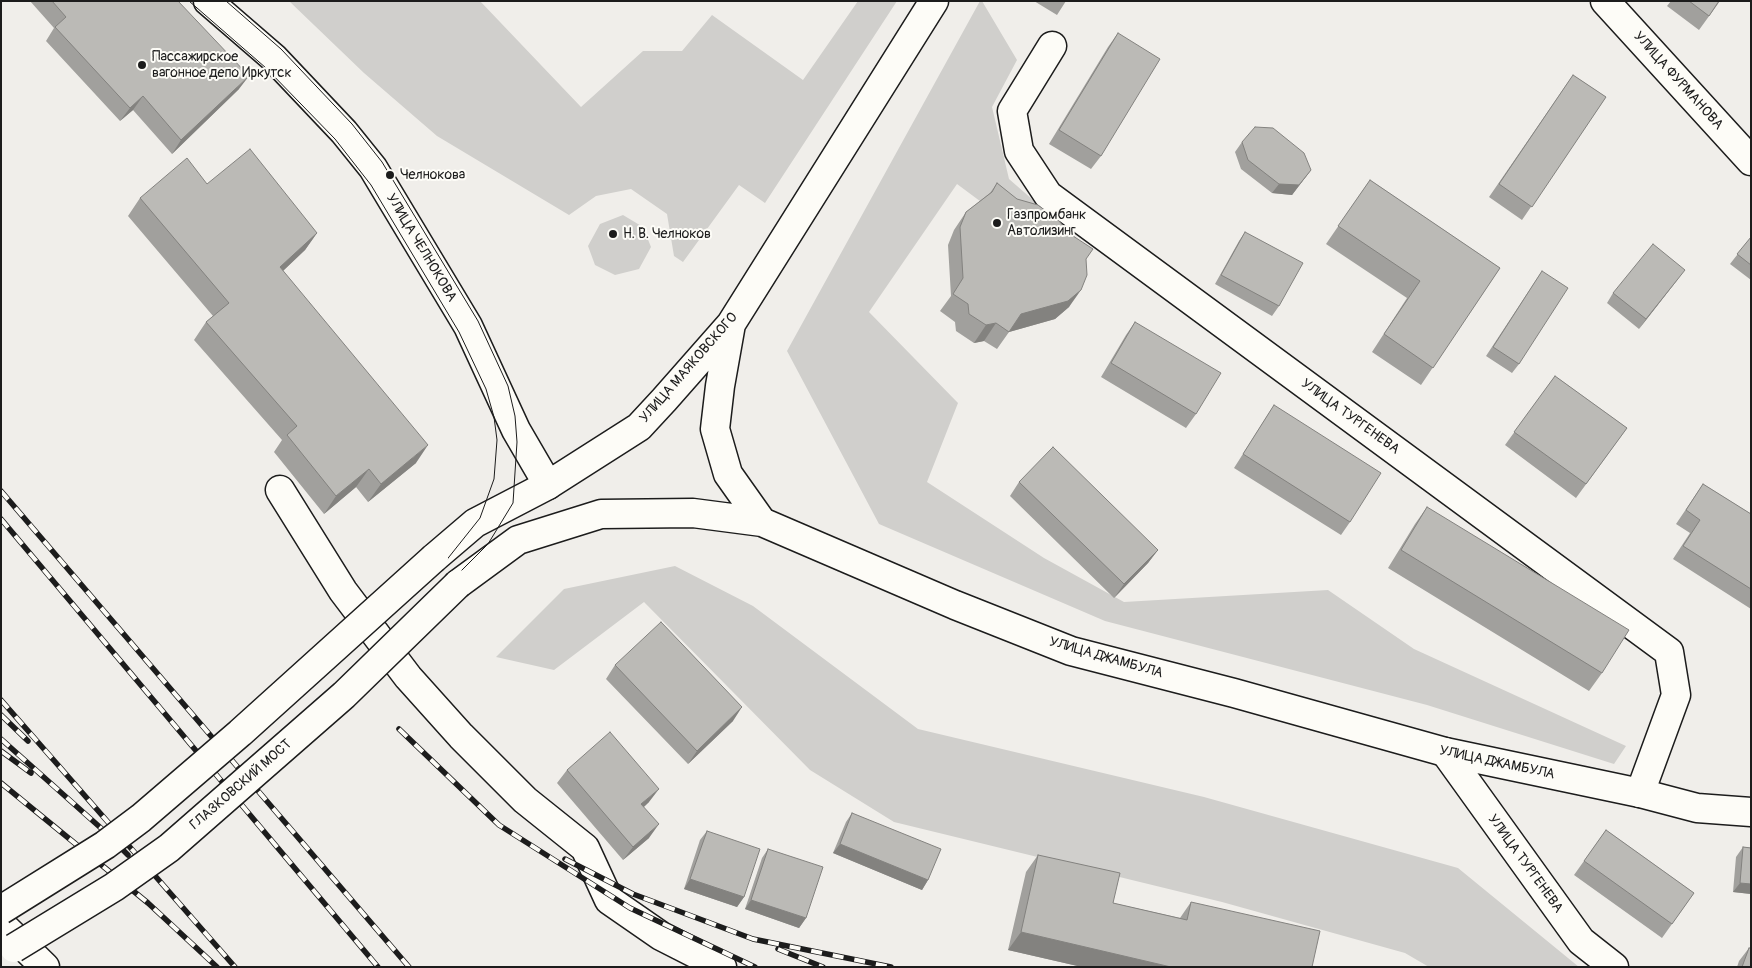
<!DOCTYPE html>
<html>
<head>
<meta charset="utf-8">
<style>
	body { margin:0 }
	#map { position:relative; width:1752px; height:968px; overflow:hidden; background:#f0eeea; font-family:Pangolin,sans-serif }
	canvas { display:block }
	.frame { position:absolute; inset:0; border:2px solid #1c1c1c; pointer-events:none }
</style>
</head>
<body>
<div id="map">
<canvas width="1752" height="968"></canvas>
<div class="frame"></div>
</div>
<script>
const context = document.querySelector('canvas').getContext('2d');
context.lineJoin = 'round';
function fill(path, color) { context.fillStyle = color; context.fill(path, 'evenodd'); }
const toPath = rows => new Path2D(rows.map(r => 'M' + r).join(''));
function stroke(path, color, width, dash) { context.strokeStyle = color; context.lineWidth = width; context.lineCap = dash ? 'butt' : 'round'; context.setLineDash(dash || []); context.stroke(path); }
function drawText(font, color, halo, rows, align = 'center') {
  context.font = font + ' Pangolin,sans-serif'; context.lineWidth = 4; context.setLineDash([]); context.textBaseline = 'middle'; context.strokeStyle = halo; context.fillStyle = color; for (const [text, x, y, turn = 0] of rows) {
    context.save(); context.translate(x, y); context.rotate((+turn || 0) * Math.PI / 180); context.textAlign = isNaN(turn) ? turn : align; if (halo) context.strokeText(text, 0, 0); context.fillText(text, 0, 0); context.restore();
  }
}
fill(toPath([
	[289,1,480,1,581,107,643,51,682,51,712,15,803,80,858,1,897,1,765,203,739,185,683,262,674,256,667,214,631,189,596,196,569,215,437,136,364,73],
	[980,1,982,1,1017,60,992,107,1009,179,1088,248,1062,262,957,184,869,312,958,403,927,482,1044,558,1124,602,1328,590,1414,649,1626,746,1614,764,1427,705,1105,621,879,524,787,351],
	[623,215,643,227,651,247,639,269,615,275,595,265,588,246,600,224],
	[675,566,753,606,918,729,1204,797,1458,868,1579,967,1429,967,1405,953,1222,902,894,822,810,770,644,602,554,670,496,657,564,589]
]), '#d0cfcc');
const minor = toPath([
	[208,1,274,58,344,132,373,168,468,326,516,430,548,485],
	[1605,1,1751,161],
	[1052,46,1012,111,1019,151,1048,195,1669,652,1676,695,1640,793],
	[280,490,343,591,408,677,461,736,525,800,585,848,609,900,661,936,722,967],
	[1445,752,1581,941,1614,967],
	[1,924,45,967]
]);
const major = toPath([
	[731,324,720,386,715,429,728,474,762,522],
	[434,558,475,523,548,485,639,427,664,400,731,324,934,1],
	[458,584,518,540,601,514,693,513,762,522,955,605,1071,651,1234,693,1445,752,1640,793,1697,808,1751,812]
]);
stroke(minor, '#1c1c1c', 31);
stroke(major, '#1c1c1c', 31);
stroke(minor, '#fdfcf7', 28);
stroke(major, '#fdfcf7', 28);
stroke(toPath([
	[1,923,28,908,118,851,152,825,325,675,441,567,480,518,494,479,497,440,494,417,486,389,459,332,371,185,335,139,266,68,189,1],
	[1,945,129,868,165,839,338,690,453,579,488,544,513,503,517,442,515,416,508,386,478,321,382,162,352,124,281,49,226,1]
]), '#1c1c1c', 1);
const rail = toPath([
	[1,491,409,967],
	[1,519,378,967],
	[1,700,235,967],
	[1,715,28,741],
	[399,729,499,825,630,908,755,967],
	[1,739,102,829,128,855],
	[1,751,31,773],
	[1,783,148,903,217,967],
	[565,859,633,894,753,939,891,967],
	[778,949,823,967]
]);
stroke(rail, '#1c1c1c', 5.5);
stroke(rail, '#fdfcf7', 4, [11]);
const majorBridge = toPath([
	[1,910,105,845,141,818,240,733,434,558],
	[14,948,114,887,169,848,344,695,458,584]
]);
stroke(majorBridge, '#1c1c1c', 31, []);
stroke(majorBridge, '#fdfcf7', 28);
fill(toPath([
	[30,1,178,1,239,89,172,154,133,110,120,121,46,41,54,28],
	[1034,1,1066,1,1057,15],
	[1671,1,1720,1,1699,30,1667,6],
	[1118,33,1101,156,1091,169,1049,144,1108,47],
	[1573,75,1606,97,1522,220,1489,197],
	[1242,142,1311,170,1292,195,1272,193,1241,169,1235,152],
	[1370,180,1500,268,1421,385,1372,352,1407,298,1326,244],
	[997,183,1086,259,1069,307,1055,319,1009,332,997,349,984,341,974,343,956,331,955,322,940,311,951,296,948,245,954,230,966,212,990,193],
	[207,184,317,233,305,250,283,271,416,463,368,502,356,487,324,514,274,452,282,440,194,340,206,322,213,316,128,216,140,198],
	[1245,232,1279,306,1272,316,1215,284,1239,241],
	[1751,237,1751,280,1730,264],
	[1542,271,1519,364,1512,373,1486,356],
	[1678,279,1639,329,1607,303,1613,293],
	[1135,322,1196,414,1186,428,1101,377,1126,335],
	[1555,376,1627,428,1576,498,1505,445],
	[1274,405,1350,522,1341,535,1234,468],
	[1019,482,1158,550,1148,563,1114,598,1010,496],
	[1703,484,1751,514,1751,609,1673,559,1690,533,1676,524],
	[1427,507,1602,673,1589,691,1388,568,1415,524],
	[615,665,733,721,688,764,606,679],
	[567,770,649,802,644,807,649,838,623,860,557,783],
	[852,813,928,880,922,890,833,853,846,822],
	[1606,830,1694,893,1662,938,1574,875],
	[707,831,744,897,737,907,684,889,700,840],
	[1743,847,1751,848,1751,894,1733,892,1736,857],
	[768,849,806,918,799,928,745,909,762,858],
	[1038,855,1113,903,1180,918,1191,902,1312,967,1082,967,1008,950,1026,872],
	[1749,948,1751,967,1737,967,1739,961]
]), '#a1a09d');
fill(toPath([
	[249,76,239,89,172,154,181,140],
	[143,96,133,110,120,121,130,108],
	[1311,170,1292,195,1272,193,1279,184],
	[317,233,305,250,268,285,280,267],
	[1685,270,1678,279,1639,329,1646,319],
	[1081,290,1069,307,1055,319,1009,332,1021,314],
	[996,323,984,341,974,343,986,325],
	[428,445,416,463,368,502,381,484],
	[369,469,356,487,324,514,336,496],
	[1158,550,1148,563,1114,598,1124,584],
	[742,707,733,721,688,764,697,751],
	[659,789,649,802,632,817,641,804],
	[659,824,649,838,623,860,633,847],
	[840,844,928,880,922,890,833,853],
	[690,879,744,897,737,907,684,889],
	[1740,883,1751,884,1751,894,1733,892],
	[751,900,806,918,799,928,745,909],
	[1021,932,1171,967,1082,967,1008,950]
]), '#83827f');
const building = toPath([
	[52,1,178,1,249,76,181,140,143,96,130,108,55,27,66,17,52,1],
	[1689,1,1719,1,1709,16,1689,1],
	[1118,33,1160,59,1101,156,1059,130,1118,33],
	[1573,75,1606,97,1532,207,1499,184,1573,75],
	[1255,127,1273,128,1304,153,1311,170,1299,185,1279,184,1248,160,1242,142,1255,127],
	[250,149,317,233,280,267,428,445,381,484,369,469,336,496,287,435,297,426,206,322,229,303,140,198,187,158,207,184,250,149],
	[1370,180,1500,268,1433,368,1384,334,1420,281,1338,226,1370,180],
	[997,183,1017,199,1038,205,1059,221,1070,234,1093,249,1086,259,1087,275,1081,290,1068,301,1021,314,1009,332,996,323,986,325,969,314,968,304,953,294,963,278,960,227,966,212,992,192,997,183],
	[1245,232,1303,263,1279,306,1221,275,1245,232],
	[1751,237,1751,265,1737,254,1751,237],
	[1653,244,1685,270,1646,319,1613,293,1653,244],
	[1542,271,1568,288,1519,364,1493,347,1542,271],
	[1135,322,1221,373,1196,414,1111,363,1135,322],
	[1555,376,1627,428,1586,484,1514,432,1555,376],
	[1274,405,1381,473,1350,522,1243,454,1274,405],
	[1053,447,1158,550,1124,584,1019,482,1053,447],
	[1703,484,1751,514,1751,589,1683,546,1700,520,1686,510,1703,484],
	[1427,507,1629,630,1602,673,1401,550,1427,507],
	[661,622,742,707,697,751,615,665,661,622],
	[610,732,659,789,641,804,659,824,633,847,567,770,610,732],
	[852,813,941,849,928,880,840,844,852,813],
	[1606,830,1694,893,1672,924,1584,861,1606,830],
	[707,831,760,849,744,897,690,879,707,831],
	[1743,847,1751,848,1751,884,1740,883,1743,847],
	[768,849,823,867,806,918,751,900,768,849],
	[1038,855,1120,873,1113,903,1187,920,1191,902,1320,931,1312,967,1171,967,1021,932,1038,855],
	[1749,948,1751,948,1751,967,1742,967,1749,948]
]);
fill(building, '#bbbab6');
stroke(building, '#83827f', 1);
for (const [x, y, r, color] of [
	[142,65,5,"#1c1c1c"],
	[390,175,5,"#1c1c1c"],
	[997,223,5,"#1c1c1c"],
	[613,234,5,"#1c1c1c"]
]) { const dot = new Path2D(); dot.arc(x, y, r, 0, 2 * Math.PI); context.fillStyle = color; context.fill(dot); stroke(dot, '#fdfcf7', 2); }
drawText('14px', '#1c1c1c', '#fdfcf7', [
	["Пассажирское",152,57],
	["вагонное депо Иркутск",152,73],
	["Челнокова",400,175],
	["Газпромбанк",1007,215],
	["Автолизинг",1007,231],
	["Н. В. Челноков",623,234]
], 'left');
drawText('14px', '#1c1c1c', '#fdfcf7', [
	["УЛИЦА ФУРМАНОВА",1678,81,48],
	["УЛИЦА ЧЕЛНОКОВА",421,248,59],
	["УЛИЦА МАЯКОВСКОГО",689,368,-49],
	["УЛИЦА ТУРГЕНЕВА",1350,417,36],
	["УЛИЦА ДЖАМБУЛА",1106,658,16],
	["УЛИЦА ДЖАМБУЛА",1497,763,12],
	["ГЛАЗКОВСКИЙ МОСТ",241,785,-41],
	["УЛИЦА ТУРГЕНЕВА",1525,864,54]
]);
</script>
</body>
</html>
